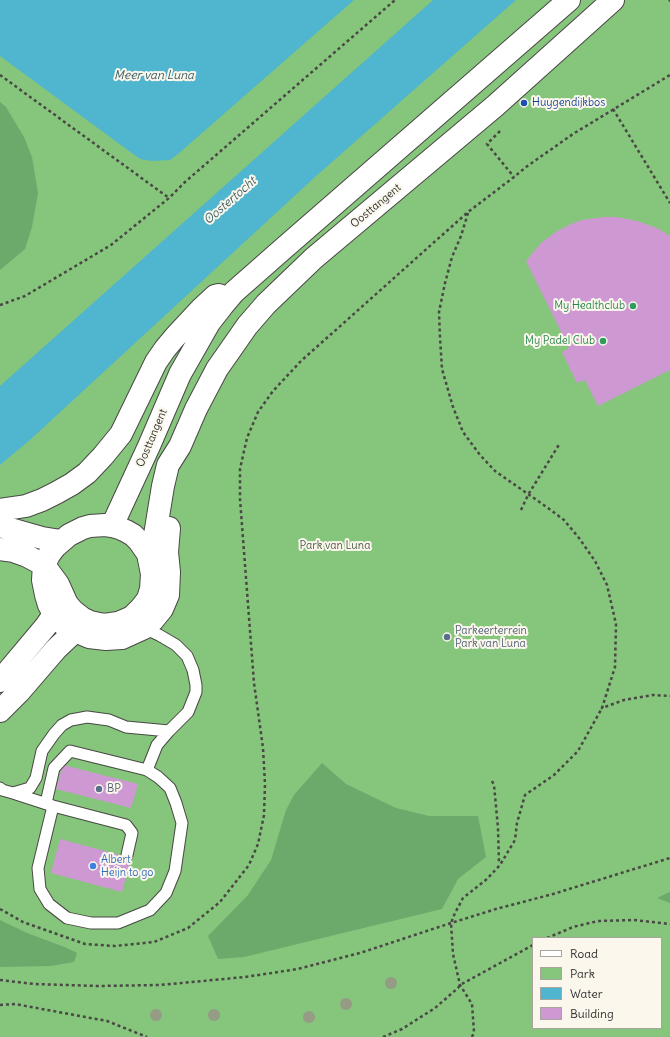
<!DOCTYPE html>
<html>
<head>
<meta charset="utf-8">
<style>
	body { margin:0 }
	#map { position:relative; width:670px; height:1037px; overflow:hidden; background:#f5ebd4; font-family:Delius,sans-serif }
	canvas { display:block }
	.legend { position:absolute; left:532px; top:937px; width:130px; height:92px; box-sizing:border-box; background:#fbf7ec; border:1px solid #a8a59f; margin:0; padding:5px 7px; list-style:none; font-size:12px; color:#2b2b2b }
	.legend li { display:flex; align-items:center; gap:8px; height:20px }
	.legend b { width:20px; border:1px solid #a8a59f }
</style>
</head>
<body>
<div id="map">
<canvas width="670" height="1037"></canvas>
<ul class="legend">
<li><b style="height:5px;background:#fff"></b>Road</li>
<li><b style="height:11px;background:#85c57c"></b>Park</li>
<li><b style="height:11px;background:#50b5cf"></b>Water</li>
<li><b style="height:11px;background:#ce99d3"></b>Building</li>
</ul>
</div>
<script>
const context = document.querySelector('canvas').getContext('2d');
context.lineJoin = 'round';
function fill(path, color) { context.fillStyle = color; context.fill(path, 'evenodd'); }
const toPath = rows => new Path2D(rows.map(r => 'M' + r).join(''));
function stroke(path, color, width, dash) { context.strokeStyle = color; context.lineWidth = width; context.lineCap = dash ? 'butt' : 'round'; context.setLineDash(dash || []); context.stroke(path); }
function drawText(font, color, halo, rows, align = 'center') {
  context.font = font + ' Delius,sans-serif'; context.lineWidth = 4; context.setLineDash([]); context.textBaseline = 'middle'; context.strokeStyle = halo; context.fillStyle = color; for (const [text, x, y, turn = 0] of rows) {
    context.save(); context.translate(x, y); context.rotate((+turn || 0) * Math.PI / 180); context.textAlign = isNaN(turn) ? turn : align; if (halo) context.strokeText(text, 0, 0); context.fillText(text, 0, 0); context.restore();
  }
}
fill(toPath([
	[348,0,670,0,670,1037,0,1037,0,47],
	[533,938,661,938,661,1028,533,1028]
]), '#85c57c');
fill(toPath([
	[0,102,6,107,24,137,32,157,38,193,32,227,25,249,0,270],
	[322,763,346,784,396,808,429,816,478,816,486,857,458,879,442,909,244,957,218,959,208,936,248,895,271,860,286,810,294,795],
	[670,892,670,903,657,898],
	[0,920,27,933,67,948,77,953,74,962,51,966,0,967]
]), '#6caa6c');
fill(toPath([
	[0,0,354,0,178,154,170,160,152,161,140,159,129,151,0,56],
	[433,0,516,0,315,177,31,439,0,465,0,386]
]), '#50b5cf');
fill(toPath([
	[604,217,617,217,637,221,657,228,670,236,670,370,598,406,585,380,577,383,562,352,569,348,526,261,541,243,557,231,571,224,582,220],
	[63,765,138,784,131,808,56,789],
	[60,839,131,858,122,892,51,873]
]), '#ce99d3');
const lane = toPath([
	[144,628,159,635,176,645,187,656,193,670,196,685,196,692,188,712,169,731,157,745,147,770],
	[0,788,2,790,13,793,30,788,36,778,42,751,54,734,62,725,71,720,87,717,109,720,126,727,169,731],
	[13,793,53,806,126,825,132,833,127,855],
	[46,803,54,768,70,751,147,770,158,777,170,788,176,803,182,823,175,871,166,893,150,910,118,923,91,923,67,918,49,904,40,889,38,868,53,806]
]);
const secondary = toPath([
	[0,510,26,506,42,500,56,493,72,484,87,473,103,456,121,434,156,362,165,349,175,337,202,308,215,296,219,295],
	[0,526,42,538,61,541],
	[112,526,149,446,180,374,209,323,223,305,234,292,284,248,569,0],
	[0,549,13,551,27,556,44,565,58,584,67,604,73,611,82,618,90,622],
	[151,563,154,548,155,535,163,486,168,465,180,446,196,409,217,369,247,326,266,304,314,258,495,106,613,0],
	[0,681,46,626,54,614],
	[0,711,19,692,56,649,75,631,90,622,104,625,118,623,132,617,141,608,148,599,151,589,152,574,148,554,139,541,133,535,126,531,119,528,112,526,105,525,90,526,83,528,69,535,55,547,49,555,44,565,43,580,46,595,49,605,54,614,62,623,68,628,89,637,106,639,122,638,144,628,153,620,162,609,168,595,169,572,167,552,169,528]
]);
stroke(lane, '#494844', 13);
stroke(secondary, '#494844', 24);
stroke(toPath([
	[669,0,670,1],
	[0,75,169,198],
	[613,109,670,203],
	[500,131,487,144,514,177],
	[468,213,461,236,452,257,445,283,439,312,440,338,442,369,453,407,463,432,480,455,495,471,548,508,564,520,579,538,595,561,607,585,616,624,615,667,602,708,624,700,653,695,670,696],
	[0,305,25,296,111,245,169,198,185,182,395,0],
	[521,510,528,495,560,443],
	[492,781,494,785,498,828,499,864],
	[0,909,23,922,85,944,115,946,154,942,188,928,220,902,249,865,258,844,264,815,265,784,263,748,254,683,240,499,240,469,247,438,258,412,273,391,301,361,468,212,514,177,526,167,573,134,670,75],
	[547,938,573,927,598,921,634,920,670,924],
	[0,980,34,984,98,986,160,985,245,977,298,969,360,953,451,923,496,909,553,894,670,858],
	[0,1005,15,1004,107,1021,147,1037],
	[383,1037,402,1029,435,1008,458,988,460,985,533,945],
	[472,1037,474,1032,472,1004,460,985,453,954,451,923,455,913,463,898,487,879,500,865,515,840,517,823,525,795,554,775,578,751,602,708]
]), '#494844', 2.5, [3, 3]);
stroke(lane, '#fff', 11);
stroke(secondary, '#fff', 22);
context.fillStyle = '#959b84';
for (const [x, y] of [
	[391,983],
	[346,1004],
	[156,1015],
	[214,1015],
	[309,1017]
]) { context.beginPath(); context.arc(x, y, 6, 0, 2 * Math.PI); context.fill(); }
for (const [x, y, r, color] of [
	[524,103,4,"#1a4fb4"],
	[633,306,4,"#2e9e5b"],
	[603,341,4,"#2e9e5b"],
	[447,637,4,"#5c6f8a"],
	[99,789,4,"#5c6f8a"],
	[93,866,4,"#3f7fe0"]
]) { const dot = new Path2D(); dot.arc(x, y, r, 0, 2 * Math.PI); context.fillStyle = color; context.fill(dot); stroke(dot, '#fbf7ec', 1.5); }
drawText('11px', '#164399', '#fbf7ec', [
	["Huygendijkbos",532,103]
], 'left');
drawText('11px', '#2b2b2b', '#fbf7ec', [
	["Oosttangent",376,206,-40],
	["Oosttangent",152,438,-67]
]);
drawText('11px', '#27864d', '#fbf7ec', [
	["My Healthclub",625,306],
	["My Padel Club",595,341]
], 'right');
drawText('11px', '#465943', '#fbf7ec', [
	["Park van Luna",335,546]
]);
drawText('11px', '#4e5e75', '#fbf7ec', [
	["Parkeerterrein",455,631],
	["Park van Luna",455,644],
	["BP",107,789]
], 'left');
drawText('11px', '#366cbe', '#fbf7ec', [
	["Albert",101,860],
	["Heijn to go",101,873]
], 'left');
drawText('italic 12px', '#385b64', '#fbf7ec', [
	["Meer van Luna",154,76],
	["Oostertocht",230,201,-41]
]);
</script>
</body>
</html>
